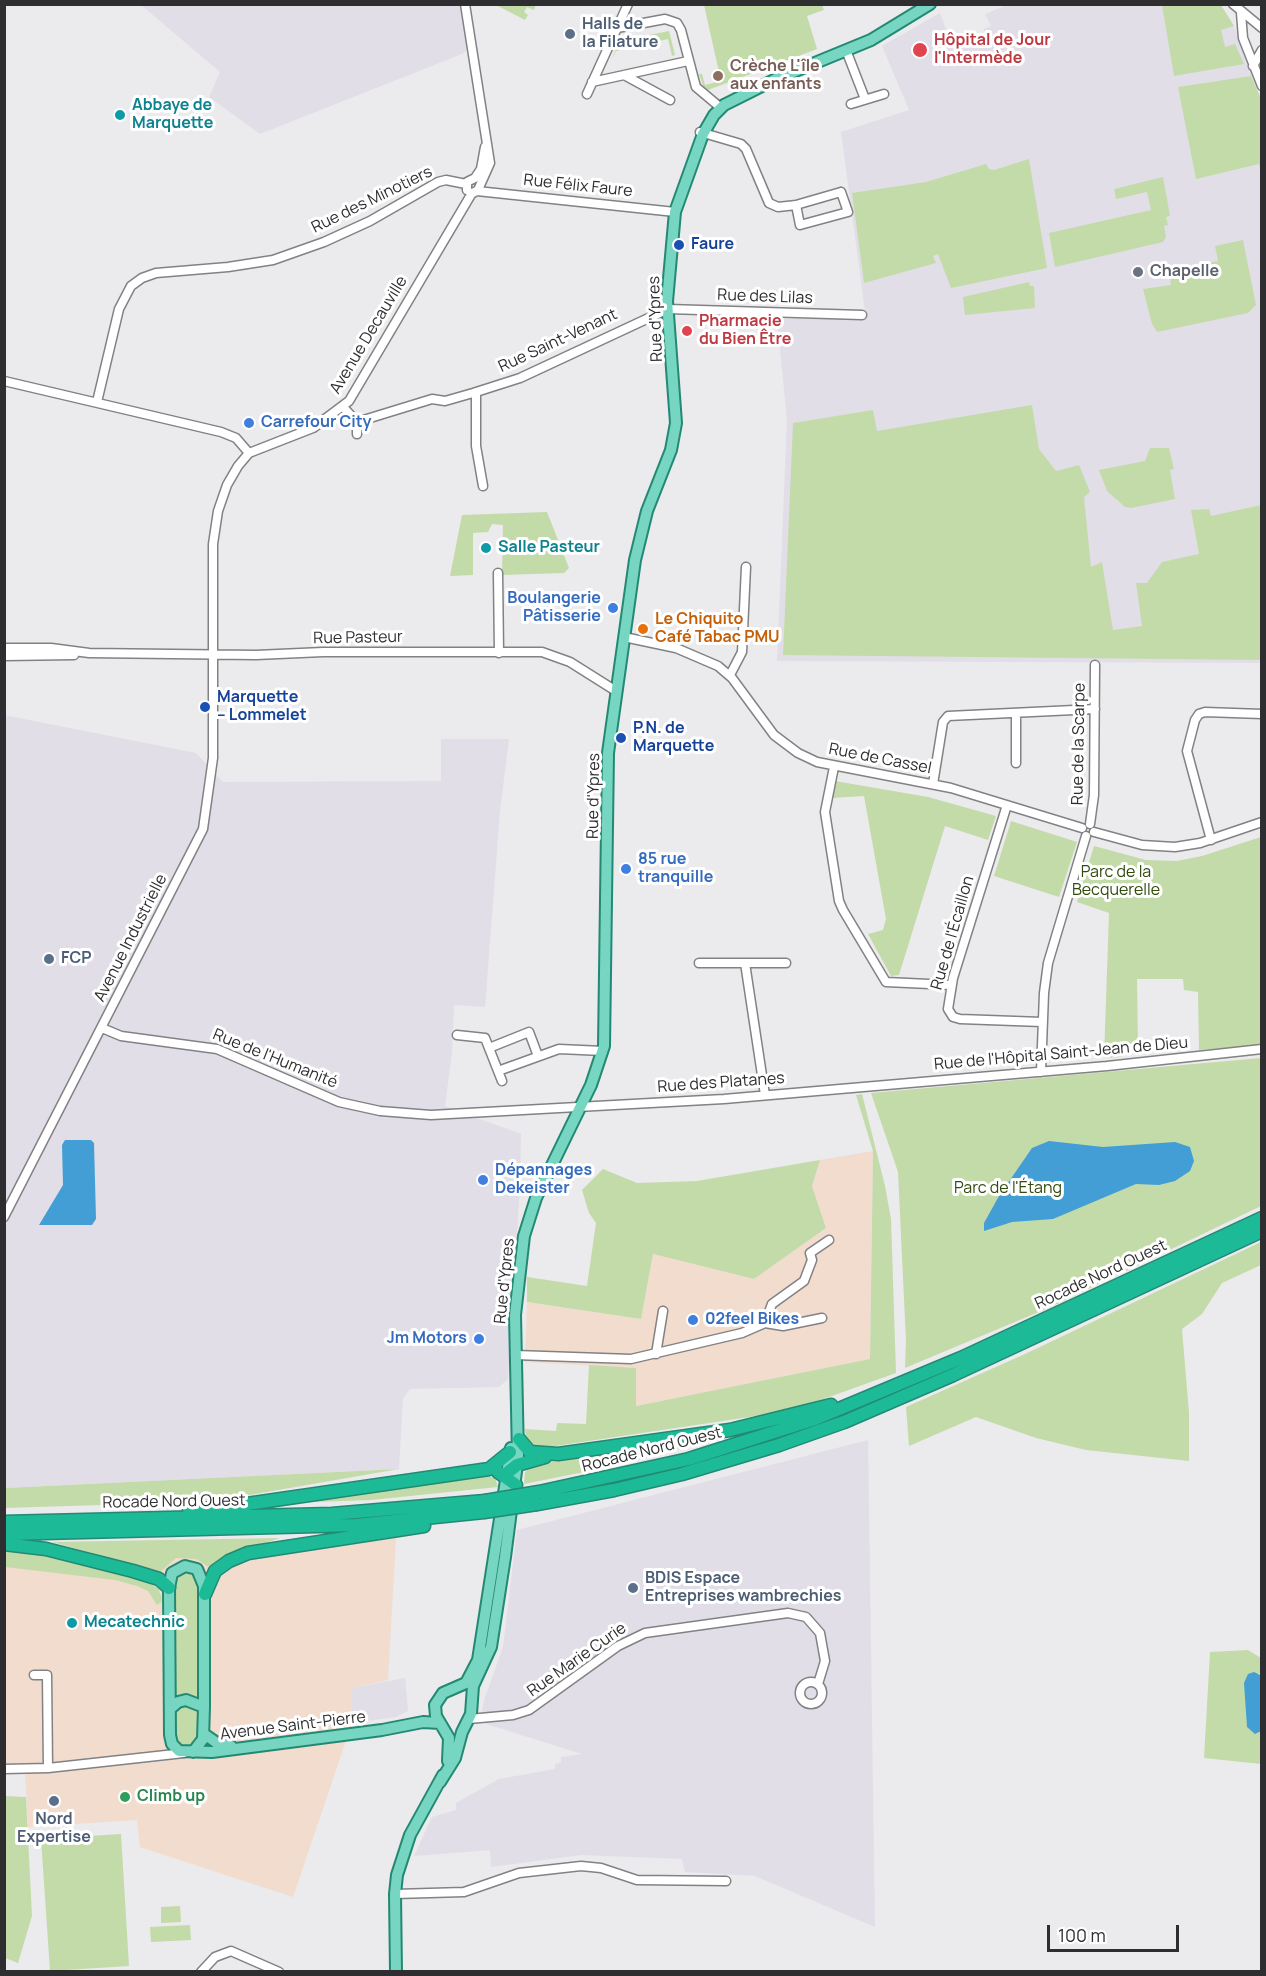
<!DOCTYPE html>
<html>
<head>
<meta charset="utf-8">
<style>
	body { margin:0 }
	#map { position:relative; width:1266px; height:1976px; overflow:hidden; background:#ebeaed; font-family:Manrope,sans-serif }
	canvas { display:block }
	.frame { position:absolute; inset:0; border:6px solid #2e2d2f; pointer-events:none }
	.scale { position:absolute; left:1047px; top:1925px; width:132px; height:27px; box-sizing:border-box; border:3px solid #2e2d2f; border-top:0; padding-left:8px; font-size:18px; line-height:21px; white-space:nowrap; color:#2e2d2f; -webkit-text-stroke:4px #fff; paint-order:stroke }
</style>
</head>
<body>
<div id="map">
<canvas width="1266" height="1976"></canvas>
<div class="frame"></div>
<div class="scale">100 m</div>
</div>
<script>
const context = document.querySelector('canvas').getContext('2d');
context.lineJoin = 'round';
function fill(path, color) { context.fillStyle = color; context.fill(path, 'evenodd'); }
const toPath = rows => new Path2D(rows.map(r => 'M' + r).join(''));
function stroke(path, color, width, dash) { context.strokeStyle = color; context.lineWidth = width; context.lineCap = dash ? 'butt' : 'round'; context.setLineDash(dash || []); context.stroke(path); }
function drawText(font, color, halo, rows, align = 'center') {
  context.font = font + ' Manrope,sans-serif'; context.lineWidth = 6; context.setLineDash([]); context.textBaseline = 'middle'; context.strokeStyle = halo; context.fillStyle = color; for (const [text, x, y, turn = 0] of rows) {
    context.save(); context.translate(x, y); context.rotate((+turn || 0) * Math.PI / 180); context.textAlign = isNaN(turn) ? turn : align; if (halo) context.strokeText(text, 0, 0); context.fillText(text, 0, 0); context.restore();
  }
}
fill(toPath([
	[873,1151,870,1359,636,1406,635,1368,525,1362,527,1302,641,1319,653,1254,754,1279,826,1228,812,1186,820,1160],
	[396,1538,388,1680,352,1688,352,1723,293,1897,140,1847,137,1820,28,1827,25,1770,5,1766,5,1563,331,1547]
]), '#f1dcce');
fill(toPath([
	[141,5,461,5,468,49,462,54,260,134,209,97,220,72],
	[1007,5,1221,5,1234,26,1261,99,1261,663,777,661,787,419,777,319,866,319,841,132,909,110,882,46,940,13,951,43,984,35,984,29,991,26,985,14],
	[4,715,196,753,223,782,441,781,441,739,509,739,500,811,485,1007,454,1005,452,1052,445,1106,521,1134,520,1186,508,1379,499,1387,410,1389,403,1398,399,1469,5,1488],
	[868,1440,875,1927,755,1876,685,1872,682,1859,581,1855,491,1867,490,1850,414,1856,432,1817,456,1810,456,1803,499,1779,555,1769,555,1764,561,1762,561,1757,582,1754,480,1722,484,1700,503,1647,517,1530],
	[405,1678,408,1711,396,1717,352,1723,352,1688]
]), '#e2dee8');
fill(toPath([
	[536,4,534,10,527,7,524,12,528,15,525,20,498,6],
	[704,5,822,5,824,10,807,16,817,49,708,90,704,88,699,74,702,74,705,85,721,81],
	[1162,5,1221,5,1234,26,1221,30,1225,47,1235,44,1244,64,1174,76],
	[669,31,675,55,672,56,668,39,616,51,612,59,619,41],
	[1251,76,1261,99,1261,173,1259,164,1196,179,1178,87],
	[1029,159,1047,268,951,288,938,254,933,256,936,263,864,283,852,193,926,182,986,164,989,169,994,170],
	[1163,177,1170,216,1166,217,1168,225,1164,226,1166,237,1163,242,1055,267,1049,233,1151,210,1147,192,1116,199,1114,189],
	[1243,240,1256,305,1248,313,1157,332,1152,324,1143,289,1171,285,1169,270,1218,261,1215,246],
	[1029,282,1030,286,1034,286,1035,308,965,315,963,297],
	[1032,405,1039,449,1056,471,1079,465,1090,492,1084,497,1091,567,1102,562,1113,630,1142,626,1136,583,1147,583,1162,562,1199,554,1191,510,1209,509,1211,516,1261,505,1261,660,783,655,793,423,873,410,877,431],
	[1150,448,1169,448,1174,469,1170,470,1175,499,1131,508,1125,507,1107,491,1099,470,1145,461],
	[547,512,569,568,564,573,502,575,503,525,492,524,488,532,473,533,473,575,450,576,462,515],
	[835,781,928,797,996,816,988,840,945,826,899,975,891,976,868,934,883,930,886,919,864,796,831,798],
	[1011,821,1077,842,1059,897,994,876],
	[1261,837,1261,1045,1199,1050,1198,992,1184,990,1183,979,1137,979,1138,1047,1122,1048,1121,1057,1104,1058,1109,913,1077,902,1094,846,1146,860,1177,861,1202,856],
	[1261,1058,1261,1206,1053,1306,905,1368,906,1341,898,1172,871,1093],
	[862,1094,885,1186,891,1219,896,1373,801,1407,756,1416,542,1448,534,1446,526,1437,525,1429,556,1431,557,1423,586,1424,589,1365,636,1368,636,1406,870,1359,873,1151,856,1095],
	[820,1160,812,1186,826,1228,754,1279,653,1254,641,1319,527,1302,527,1277,587,1286,596,1223,589,1213,582,1190,603,1169,637,1183,697,1181],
	[1261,1242,1261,1265,1222,1283,1202,1314,1182,1329,1189,1413,1189,1461,1086,1450,1036,1438,976,1417,909,1446,906,1407,1025,1354],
	[723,1438,609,1467,524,1484,525,1472,528,1469,545,1463],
	[399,1469,238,1497,166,1503,5,1508,5,1488],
	[483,1475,495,1478,498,1487,371,1500,286,1503],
	[280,1538,222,1557,209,1567,196,1559,176,1558,160,1572,52,1542],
	[5,1551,41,1554,142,1580,158,1588,162,1598,161,1602,157,1605,148,1591,137,1586,115,1580,5,1567],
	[181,1571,192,1571,199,1578,200,1699,185,1696,175,1699,174,1583],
	[1248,1650,1261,1658,1261,1676,1259,1673,1261,1764,1204,1758,1210,1652],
	[188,1706,198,1712,199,1737,191,1747,183,1747,177,1743,174,1735,175,1714,180,1708],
	[4,1796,26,1797,32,1916,18,1963,5,1958],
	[121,1834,129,1966,50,1971,41,1839],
	[180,1906,181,1922,161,1923,161,1907],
	[190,1925,191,1940,151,1942,150,1927]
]), '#c3dba9');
fill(toPath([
	[65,1140,91,1140,94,1143,96,1219,92,1225,39,1225,63,1185,62,1145],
	[1049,1141,1103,1147,1175,1142,1190,1147,1194,1161,1190,1171,1175,1181,1159,1185,1136,1184,1053,1219,1012,1222,984,1231,984,1223,999,1196,1032,1148],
	[1254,1672,1262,1676,1261,1731,1255,1734,1247,1727,1244,1683,1248,1674]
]), '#429ed4');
const minor = toPath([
	[465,4,490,163,478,190,473,193],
	[1233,4,1262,28],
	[1241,13,1243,38,1262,86],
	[617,28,665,19,677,23,681,30,696,87,721,108],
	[846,50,865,99],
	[1253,66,1262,50],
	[624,75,670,100],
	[592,82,688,61],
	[587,94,628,4],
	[851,104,884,94],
	[700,132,741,144,746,149,769,203,778,207,796,205],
	[467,190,467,182,475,178,481,169,485,147],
	[477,191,675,212],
	[841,192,848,212,800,225,796,205,841,192],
	[4,381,221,432,236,438,249,453],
	[476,392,476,446,483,486],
	[97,402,119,309,131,286,142,278,156,273,228,267,273,260,324,242,370,221,438,182,446,180,466,184],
	[343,407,357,422,432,399,445,401,473,393,520,378,668,309,862,315],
	[357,422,357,434],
	[498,573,499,653],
	[624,637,676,648,718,666,732,678,774,735,798,753,817,762,951,788,1082,828],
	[4,648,51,648,89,653,256,655,323,652,542,652,570,662,616,691],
	[4,656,74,655],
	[730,675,742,652,746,567],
	[1016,763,1016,714],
	[834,767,825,812,839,901,843,910,886,982,951,985],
	[933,784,943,722,948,716,1095,709],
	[1007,805,953,978,948,1009,953,1017,960,1019,1042,1022],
	[1090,824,1094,795,1095,665],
	[1094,832,1142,845,1175,847,1200,843,1262,822],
	[1211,840,1187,751,1195,720,1199,714,1205,712,1262,714],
	[699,963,786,963],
	[745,963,765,1095],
	[102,1028,121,1036,217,1049,339,1102,380,1111,431,1115,724,1099,1107,1066,1262,1049],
	[457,1035,485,1038,502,1081],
	[489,1048,529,1032,538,1056],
	[498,1071,559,1049,603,1051],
	[1041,1072,1044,993,1048,963,1086,836],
	[4,1217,203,829,213,758,213,544,218,511,227,485,238,466,249,453,313,428,349,401,472,193],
	[765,1323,783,1326,822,1318],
	[656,1354,663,1311],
	[515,1355,631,1359,742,1333,765,1323,772,1304,804,1281,812,1260,810,1253,829,1240],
	[34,1675,47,1675,48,1768],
	'800 1693a11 11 0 1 1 22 0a11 11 0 1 1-22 0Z',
	[469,1719,513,1715,529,1710,618,1646,645,1633,788,1613,806,1617,820,1633,825,1661,818,1684],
	[4,1769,48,1768,184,1753],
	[395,1894,464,1892,519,1873,581,1866,601,1868,637,1880,726,1881],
	[201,1972,215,1957,231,1951,279,1972]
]);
const major = toPath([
	[204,1707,204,1586,197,1569,185,1566,172,1573,169,1588,170,1735,172,1744,179,1751,212,1752,382,1730,423,1722,440,1723],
	[170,1709,178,1702,186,1700,204,1707,203,1739,193,1752],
	[204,1734,217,1743,231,1746],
	[448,1761,449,1738,436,1716,435,1705,443,1693,466,1683,478,1660,511,1448],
	[440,1782,455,1758,462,1732,471,1714,473,1686,491,1647,505,1557,518,1456,515,1315,524,1236,536,1198,591,1085,604,1046,608,753,635,560,647,511,671,450,676,423,667,301,675,212,703,134,714,115,724,105,776,79,871,40,930,4],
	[396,1972,395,1894,397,1875,410,1835,443,1775]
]);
const highway = toPath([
	[519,1439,530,1452,558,1454,730,1430,831,1405],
	[498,1472,516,1485],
	[507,1473,517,1465,545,1457],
	[539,1492,689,1459,815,1419,961,1358,1262,1218],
	[537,1504,614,1490,682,1474,779,1445,844,1422,953,1375,1262,1231],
	[189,1510,233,1506,489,1469,510,1452],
	[4,1522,332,1514,485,1501],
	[4,1534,356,1525,484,1512],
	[4,1544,46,1549,133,1571,159,1579,169,1588],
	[205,1594,215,1571,229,1561,248,1553,424,1526]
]);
stroke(minor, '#828184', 11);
stroke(major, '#238973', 14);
stroke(highway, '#238973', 15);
stroke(minor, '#fff', 8);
stroke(major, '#77d6c1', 10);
stroke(highway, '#1dba98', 12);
const highwayBridge = toPath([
	[485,1501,539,1492],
	[484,1512,537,1504]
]);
stroke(highwayBridge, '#238973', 15, []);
stroke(highwayBridge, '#1dba98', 12);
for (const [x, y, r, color] of [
	[570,34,6,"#5c6f8a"],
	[920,50,8,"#e0444e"],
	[718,76,6,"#8d6e63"],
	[120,115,6,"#0f9aa8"],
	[679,245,6,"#1a4fb4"],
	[1138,272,6,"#6b7280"],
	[687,331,6,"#e0444e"],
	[249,423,6,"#3f7fe0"],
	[486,548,6,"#0f9aa8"],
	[613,608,6,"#3f7fe0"],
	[643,629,6,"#e8710a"],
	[205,707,6,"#1a4fb4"],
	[621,738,6,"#1a4fb4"],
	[626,869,6,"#3f7fe0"],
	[49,959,6,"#5c6f8a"],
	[483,1180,6,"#3f7fe0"],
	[693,1320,6,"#3f7fe0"],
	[479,1339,6,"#3f7fe0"],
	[633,1588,6,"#5c6f8a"],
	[72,1623,6,"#0f9aa8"],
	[125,1797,6,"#2e9e5b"],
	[54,1801,6,"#5c6f8a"]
]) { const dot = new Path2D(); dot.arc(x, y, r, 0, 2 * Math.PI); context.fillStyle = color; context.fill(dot); stroke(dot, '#fff', 2); }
drawText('bold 16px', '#4e5e75', '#fff', [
	["Halls de",582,25],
	["la Filature",582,43],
	["FCP",61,959],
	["BDIS Espace",645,1579],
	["Entreprises wambrechies",645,1597],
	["Nord",54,1820,"center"],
	["Expertise",54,1838,"center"]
], 'left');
drawText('bold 16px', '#be3a42', '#fff', [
	["Hôpital de Jour",934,41],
	["l'Intermède",934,59],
	["Pharmacie",699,322],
	["du Bien Être",699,340]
], 'left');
drawText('bold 16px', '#785e54', '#fff', [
	["Crèche L'île",730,67],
	["aux enfants",730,85]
], 'left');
drawText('bold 16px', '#0d838f', '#fff', [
	["Abbaye de",132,106],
	["Marquette",132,124],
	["Salle Pasteur",498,548],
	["Mecatechnic",84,1623]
], 'left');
drawText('16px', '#2e2d2f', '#fff', [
	["Rue Félix Faure",578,186,6],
	["Rue des Minotiers",372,200,-26],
	["Rue des Lilas",765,297,2],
	["Rue d'Ypres",656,319,-92],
	["Avenue Decauville",369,335,-59],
	["Rue Saint-Venant",558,341,-25],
	["Rue Pasteur",358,638,-1],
	["Rue de la Scarpe",1079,744,-89],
	["Rue de Cassel",880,759,11],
	["Rue d'Ypres",594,796,-89],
	["Rue de l'Écaillon",953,933,-74],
	["Avenue Industrielle",131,938,-63],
	["Rue de l'Hôpital Saint-Jean de Dieu",1061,1054,-5],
	["Rue de l'Humanité",275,1059,22],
	["Rue des Platanes",721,1083,-4],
	["Rocade Nord Ouest",1101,1275,-25],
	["Rue d'Ypres",505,1281,-84],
	["Rocade Nord Ouest",652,1450,-14],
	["Rocade Nord Ouest",174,1502,-1],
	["Rue Marie Curie",577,1660,-35],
	["Avenue Saint-Pierre",293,1726,-7]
]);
drawText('bold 16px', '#164399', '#fff', [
	["Faure",691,245],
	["Marquette",217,698],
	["– Lommelet",217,716],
	["P.N. de",633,729],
	["Marquette",633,747]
], 'left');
drawText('bold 16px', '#5b616d', '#fff', [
	["Chapelle",1150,272]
], 'left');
drawText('bold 16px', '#366cbe', '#fff', [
	["Carrefour City",261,423],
	["Boulangerie",601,599,"right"],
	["Pâtisserie",601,617,"right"],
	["85 rue",638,860],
	["tranquille",638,878],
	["Dépannages",495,1171],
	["Dekeister",495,1189],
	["02feel Bikes",705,1320],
	["Jm Motors",467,1339,"right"]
], 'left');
drawText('bold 16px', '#c56008', '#fff', [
	["Le Chiquito",655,620],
	["Café Tabac PMU",655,638]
], 'left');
drawText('16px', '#324a0e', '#fff', [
	["Parc de la",1116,873],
	["Becquerelle",1116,891],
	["Parc de l'Étang",1008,1189]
]);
drawText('bold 16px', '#27864d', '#fff', [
	["Climb up",137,1797]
], 'left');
</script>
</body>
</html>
